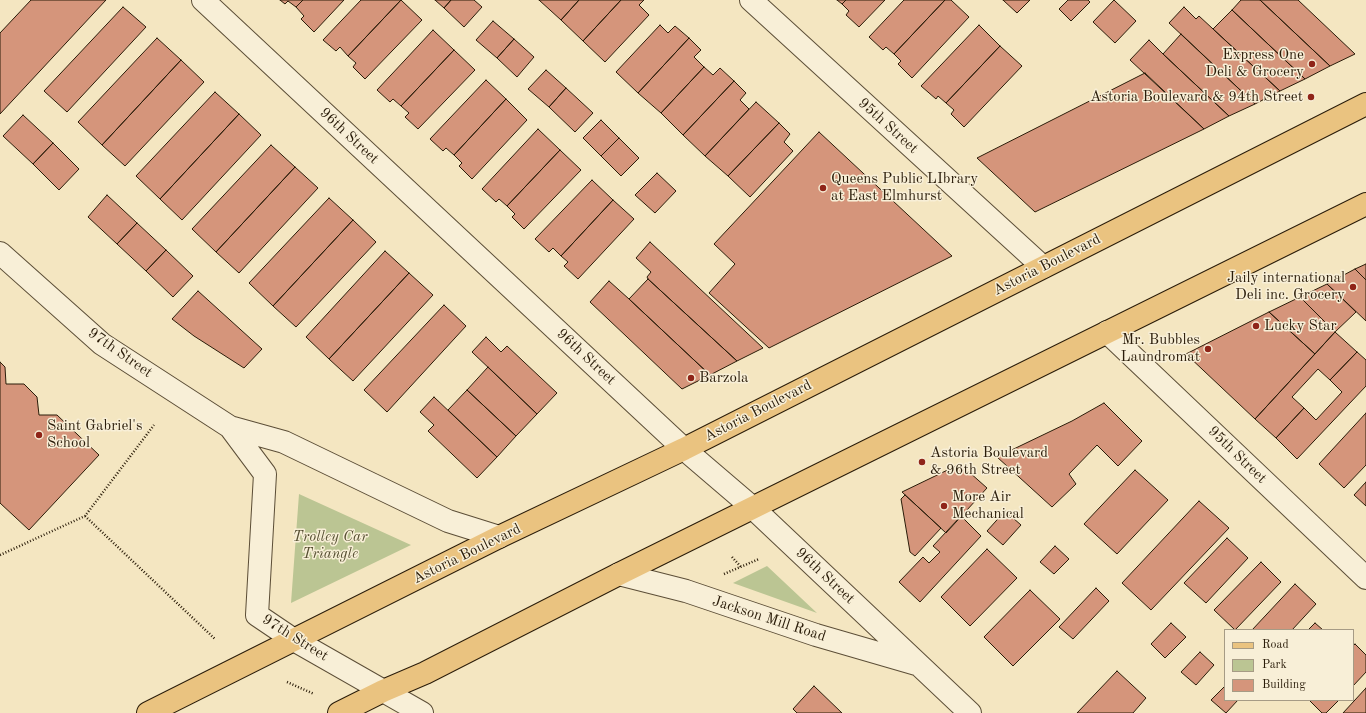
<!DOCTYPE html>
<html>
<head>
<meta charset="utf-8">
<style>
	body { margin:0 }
	#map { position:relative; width:1366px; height:713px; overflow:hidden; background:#f4e6c1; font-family:"Old Standard TT",serif }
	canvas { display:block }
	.legend { position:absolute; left:1224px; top:629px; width:130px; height:72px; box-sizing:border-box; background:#f8efd7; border:1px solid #a69b85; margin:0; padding:5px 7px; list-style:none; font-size:12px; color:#2a1c09 }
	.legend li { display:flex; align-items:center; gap:8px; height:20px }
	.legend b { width:20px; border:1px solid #a69b85 }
</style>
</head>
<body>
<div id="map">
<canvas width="1366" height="713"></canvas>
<ul class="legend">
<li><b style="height:5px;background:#eac380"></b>Road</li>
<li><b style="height:11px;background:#bbc593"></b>Park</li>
<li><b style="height:11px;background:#d5957b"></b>Building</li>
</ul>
</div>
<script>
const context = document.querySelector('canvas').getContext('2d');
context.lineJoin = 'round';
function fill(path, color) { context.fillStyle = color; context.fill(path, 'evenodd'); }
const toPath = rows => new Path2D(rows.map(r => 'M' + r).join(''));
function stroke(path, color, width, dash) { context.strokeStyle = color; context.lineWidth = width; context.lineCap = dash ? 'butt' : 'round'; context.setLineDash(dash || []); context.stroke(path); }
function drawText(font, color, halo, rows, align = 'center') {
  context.font = font + ' "Old Standard TT",serif'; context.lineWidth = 3; context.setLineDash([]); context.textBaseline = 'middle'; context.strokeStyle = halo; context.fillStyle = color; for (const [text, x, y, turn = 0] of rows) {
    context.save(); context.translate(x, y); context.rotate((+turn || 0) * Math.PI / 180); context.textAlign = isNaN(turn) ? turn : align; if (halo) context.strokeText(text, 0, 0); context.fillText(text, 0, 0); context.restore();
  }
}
fill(toPath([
	[299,494,411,545,291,603],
	[767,566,817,613,733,583]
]), '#bbc593');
const building = toPath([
	[31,0,106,0,0,114,0,33,31,0],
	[280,0,303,0,296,7,288,1,285,4,280,0],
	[303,0,344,0,314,32,301,19,304,16,296,7,303,0],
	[361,0,401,0,348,56,340,47,336,51,323,40,361,0],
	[401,0,422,20,365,79,353,67,356,63,348,56,401,0],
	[435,0,451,0,444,8,435,0],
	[451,0,474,0,482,7,464,27,444,8,451,0],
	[539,0,579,0,561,20,539,0],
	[579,0,621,0,583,41,561,20,579,0],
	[621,0,644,0,639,5,649,15,605,62,583,41,621,0],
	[837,0,846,0,842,4,837,0],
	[846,0,885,0,859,27,846,15,849,11,842,4,846,0],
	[904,0,945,0,894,54,886,47,883,50,869,37,904,0],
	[945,0,951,0,969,17,912,78,898,64,901,61,894,54,945,0],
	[1003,0,1030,0,1017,13,1003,0],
	[1068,0,1088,0,1090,2,1071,21,1059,9,1068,0],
	[1114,0,1136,21,1115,43,1093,22,1114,0],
	[1241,0,1260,0,1330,66,1305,79,1232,10,1241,0],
	[1260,0,1298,0,1355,54,1330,66,1260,0],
	[123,7,146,27,67,112,44,91,123,7],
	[1184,7,1196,19,1199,16,1280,91,1255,104,1169,23,1184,7],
	[1232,10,1305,79,1280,91,1213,29,1232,10],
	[493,21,514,39,497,58,476,40,493,21],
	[660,25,668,33,675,26,689,38,638,93,616,72,660,25],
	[979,25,1000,46,946,103,938,96,936,99,921,86,979,25],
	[433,30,454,50,401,106,393,99,390,102,377,90,433,30],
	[1181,34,1255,104,1229,116,1163,54,1181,34],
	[157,38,181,60,102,145,78,122,157,38],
	[689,38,701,50,694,57,704,67,661,113,638,93,689,38],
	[514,39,534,57,517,77,497,58,514,39],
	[1149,40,1163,54,1229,116,1204,129,1130,60,1149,40],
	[1000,46,1022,66,964,127,951,114,954,110,946,103,1000,46],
	[454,50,475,70,418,129,405,117,409,113,401,106,454,50],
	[181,60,204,82,125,166,102,145,181,60],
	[704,67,713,75,720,68,734,81,683,135,661,113,704,67],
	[546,70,566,88,549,107,528,89,546,70],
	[1145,73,1204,129,1035,212,977,158,1145,73],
	[486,80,506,99,454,155,446,148,443,151,430,139,486,80],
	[734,81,746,93,740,100,749,109,705,156,683,135,734,81],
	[566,88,593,113,575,132,549,107,566,88],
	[215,92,239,114,160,199,136,176,215,92],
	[506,99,527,120,472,179,459,166,462,163,454,155,506,99],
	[756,102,779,123,728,176,705,156,756,102],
	[239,114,261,135,182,220,160,199,239,114],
	[23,115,53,143,33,164,3,136,23,115],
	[601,120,619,138,601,156,583,138,601,120],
	[779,123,790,134,784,142,793,151,750,197,728,176,779,123],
	[538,129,560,150,507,206,499,199,496,202,482,189,538,129],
	[819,132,952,256,769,348,709,293,735,264,714,244,819,132],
	[619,138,639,158,621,176,601,156,619,138],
	[53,143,79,169,59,190,33,164,53,143],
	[271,145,295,167,216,252,192,229,271,145],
	[560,150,581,170,524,229,512,217,515,214,507,206,560,150],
	[295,167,318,188,239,273,216,252,295,167],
	[657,173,676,191,655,213,635,195,657,173],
	[592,180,613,200,561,256,553,248,549,252,535,239,592,180],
	[107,195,137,223,117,244,88,217,107,195],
	[329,198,353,220,273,306,249,283,329,198],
	[613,200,634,219,578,279,564,266,568,262,561,256,613,200],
	[353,220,376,242,296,327,273,306,353,220],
	[137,223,166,250,146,271,117,244,137,223],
	[650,242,763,348,737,361,648,279,647,277,651,272,636,258,650,242],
	[166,250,193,276,173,297,146,271,166,250],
	[385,251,409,273,329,359,306,337,385,251],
	[1366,264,1366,280,1355,269,1366,264],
	[1355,269,1366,280,1366,321,1327,284,1355,269],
	[409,273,433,295,353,381,329,359,409,273],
	[648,279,737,361,710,375,629,299,648,279],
	[609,281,629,299,710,375,682,389,590,302,609,281],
	[1327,284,1356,312,1335,332,1300,297,1327,284],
	[198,291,262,349,244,368,194,336,172,319,198,291],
	[1300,297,1335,332,1315,354,1269,312,1300,297],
	[444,305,466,326,387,412,364,390,444,305],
	[1269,312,1315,354,1255,419,1186,354,1269,312],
	[1335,332,1357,352,1330,380,1318,369,1292,397,1304,408,1276,438,1255,419,1335,332],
	[486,337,501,352,507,346,557,393,537,414,472,352,486,337],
	[1357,352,1366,360,1366,386,1297,459,1276,438,1304,408,1316,420,1342,392,1330,380,1357,352],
	[0,362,5,367,6,384,24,384,37,397,39,415,57,415,99,455,29,530,0,503,0,362],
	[488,367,537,414,516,436,467,390,488,367],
	[467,390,516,436,497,457,448,410,467,390],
	[434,397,497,457,477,478,428,431,434,425,420,412,434,397],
	[1104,403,1142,441,1118,466,1097,445,1069,474,1076,484,1052,507,997,457,1072,421,1104,403],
	[1366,413,1366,465,1344,488,1319,464,1366,413],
	[960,464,987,488,946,533,902,492,960,464],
	[1135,470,1168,500,1117,554,1084,524,1135,470],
	[1366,482,1366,506,1354,495,1366,482],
	[905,495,941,528,915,556,910,552,901,499,905,495],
	[1199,501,1229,528,1151,610,1122,583,1199,501],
	[1005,511,1021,525,1003,545,987,531,1005,511],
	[961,516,981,536,920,602,899,582,923,557,929,563,940,552,933,546,961,516],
	[1227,538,1248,558,1206,603,1184,583,1227,538],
	[1055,546,1069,559,1054,574,1040,562,1055,546],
	[987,549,1017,578,970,626,941,597,987,549],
	[1261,562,1281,582,1235,630,1214,610,1261,562],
	[1295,584,1316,604,1292,630,1252,630,1295,584],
	[1096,588,1109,601,1073,639,1059,627,1096,588],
	[1030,590,1060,619,1013,666,984,637,1030,590],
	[1171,623,1186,637,1165,658,1151,644,1171,623],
	[1315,623,1323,630,1308,630,1315,623],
	[1355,644,1366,655,1366,672,1353,686,1353,646,1355,644],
	[1200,652,1214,665,1196,685,1181,672,1200,652],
	[1117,671,1146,698,1133,713,1077,713,1117,671],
	[814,686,842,713,797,713,793,709,814,686],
	[1225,686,1225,700,1238,700,1226,713,1211,700,1225,686],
	[1366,688,1366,713,1343,713,1366,688],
	[1309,700,1339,700,1326,713,1322,713,1309,700]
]);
fill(building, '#d5957b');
stroke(building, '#2a1c09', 1);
const minor = toPath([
	[203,0,684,449,753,508,970,713],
	[751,0,1043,267],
	[0,253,102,344,230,427,284,442,448,521,499,537],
	[1107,332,1366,578],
	[230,427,265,474,257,615,294,640,422,713],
	[619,574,686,591,816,635,916,664]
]);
const primary = toPath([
	[148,713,499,537,684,449,1366,104],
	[339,713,383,691,425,673,619,574,1366,204]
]);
stroke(minor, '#5c4e37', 24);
stroke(primary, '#2a1c09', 24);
stroke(toPath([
	[85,516,215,639],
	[0,555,85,516,154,425],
	[732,557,741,567],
	[724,574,759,559],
	[287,682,314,694]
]), '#2a1c09', 2.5, [1, 2]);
stroke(minor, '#f8efd7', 22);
stroke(primary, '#eac380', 22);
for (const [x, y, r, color] of [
	[1312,64,4,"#8f2418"],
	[1311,97,4,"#8f2418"],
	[823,188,4,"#8f2418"],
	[1353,287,4,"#8f2418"],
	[1256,326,4,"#8f2418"],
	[1208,349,4,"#8f2418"],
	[691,378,4,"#8f2418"],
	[39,435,4,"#8f2418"],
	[922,462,4,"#8f2418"],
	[944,506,4,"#8f2418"]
]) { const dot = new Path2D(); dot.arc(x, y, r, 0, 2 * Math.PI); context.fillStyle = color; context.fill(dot); stroke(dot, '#f8efd7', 1.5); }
drawText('15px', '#2a1c09', '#f8efd7', [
	["Express One",1304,55,"right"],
	["Deli & Grocery",1304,72,"right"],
	["Astoria Boulevard & 94th Street",1303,97,"right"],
	["Queens Public LIbrary",831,179],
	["at East Elmhurst",831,196],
	["Jaily international",1345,278,"right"],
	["Deli inc. Grocery",1345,295,"right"],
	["Lucky Star",1264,326],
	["Mr. Bubbles",1200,340,"right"],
	["Laundromat",1200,357,"right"],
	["Barzola",699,378],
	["Saint Gabriel's",47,426],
	["School",47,443],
	["Astoria Boulevard",930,453],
	["& 96th Street",930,470],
	["More Air",952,497],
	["Mechanical",952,514]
], 'left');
drawText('15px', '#2a1c09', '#f8efd7', [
	["95th Street",888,126,42],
	["96th Street",349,136,43],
	["Astoria Boulevard",1047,265,-27],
	["97th Street",120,353,35],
	["96th Street",586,357,43],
	["Astoria Boulevard",758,411,-27],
	["95th Street",1237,455,44],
	["Astoria Boulevard",467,554,-26],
	["96th Street",825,576,43],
	["Jackson Mill Road",769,619,18],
	["97th Street",295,638,32]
]);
drawText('italic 15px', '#564f32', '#f8efd7', [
	["Trolley Car",330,537],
	["Triangle",330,554]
]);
</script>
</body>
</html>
